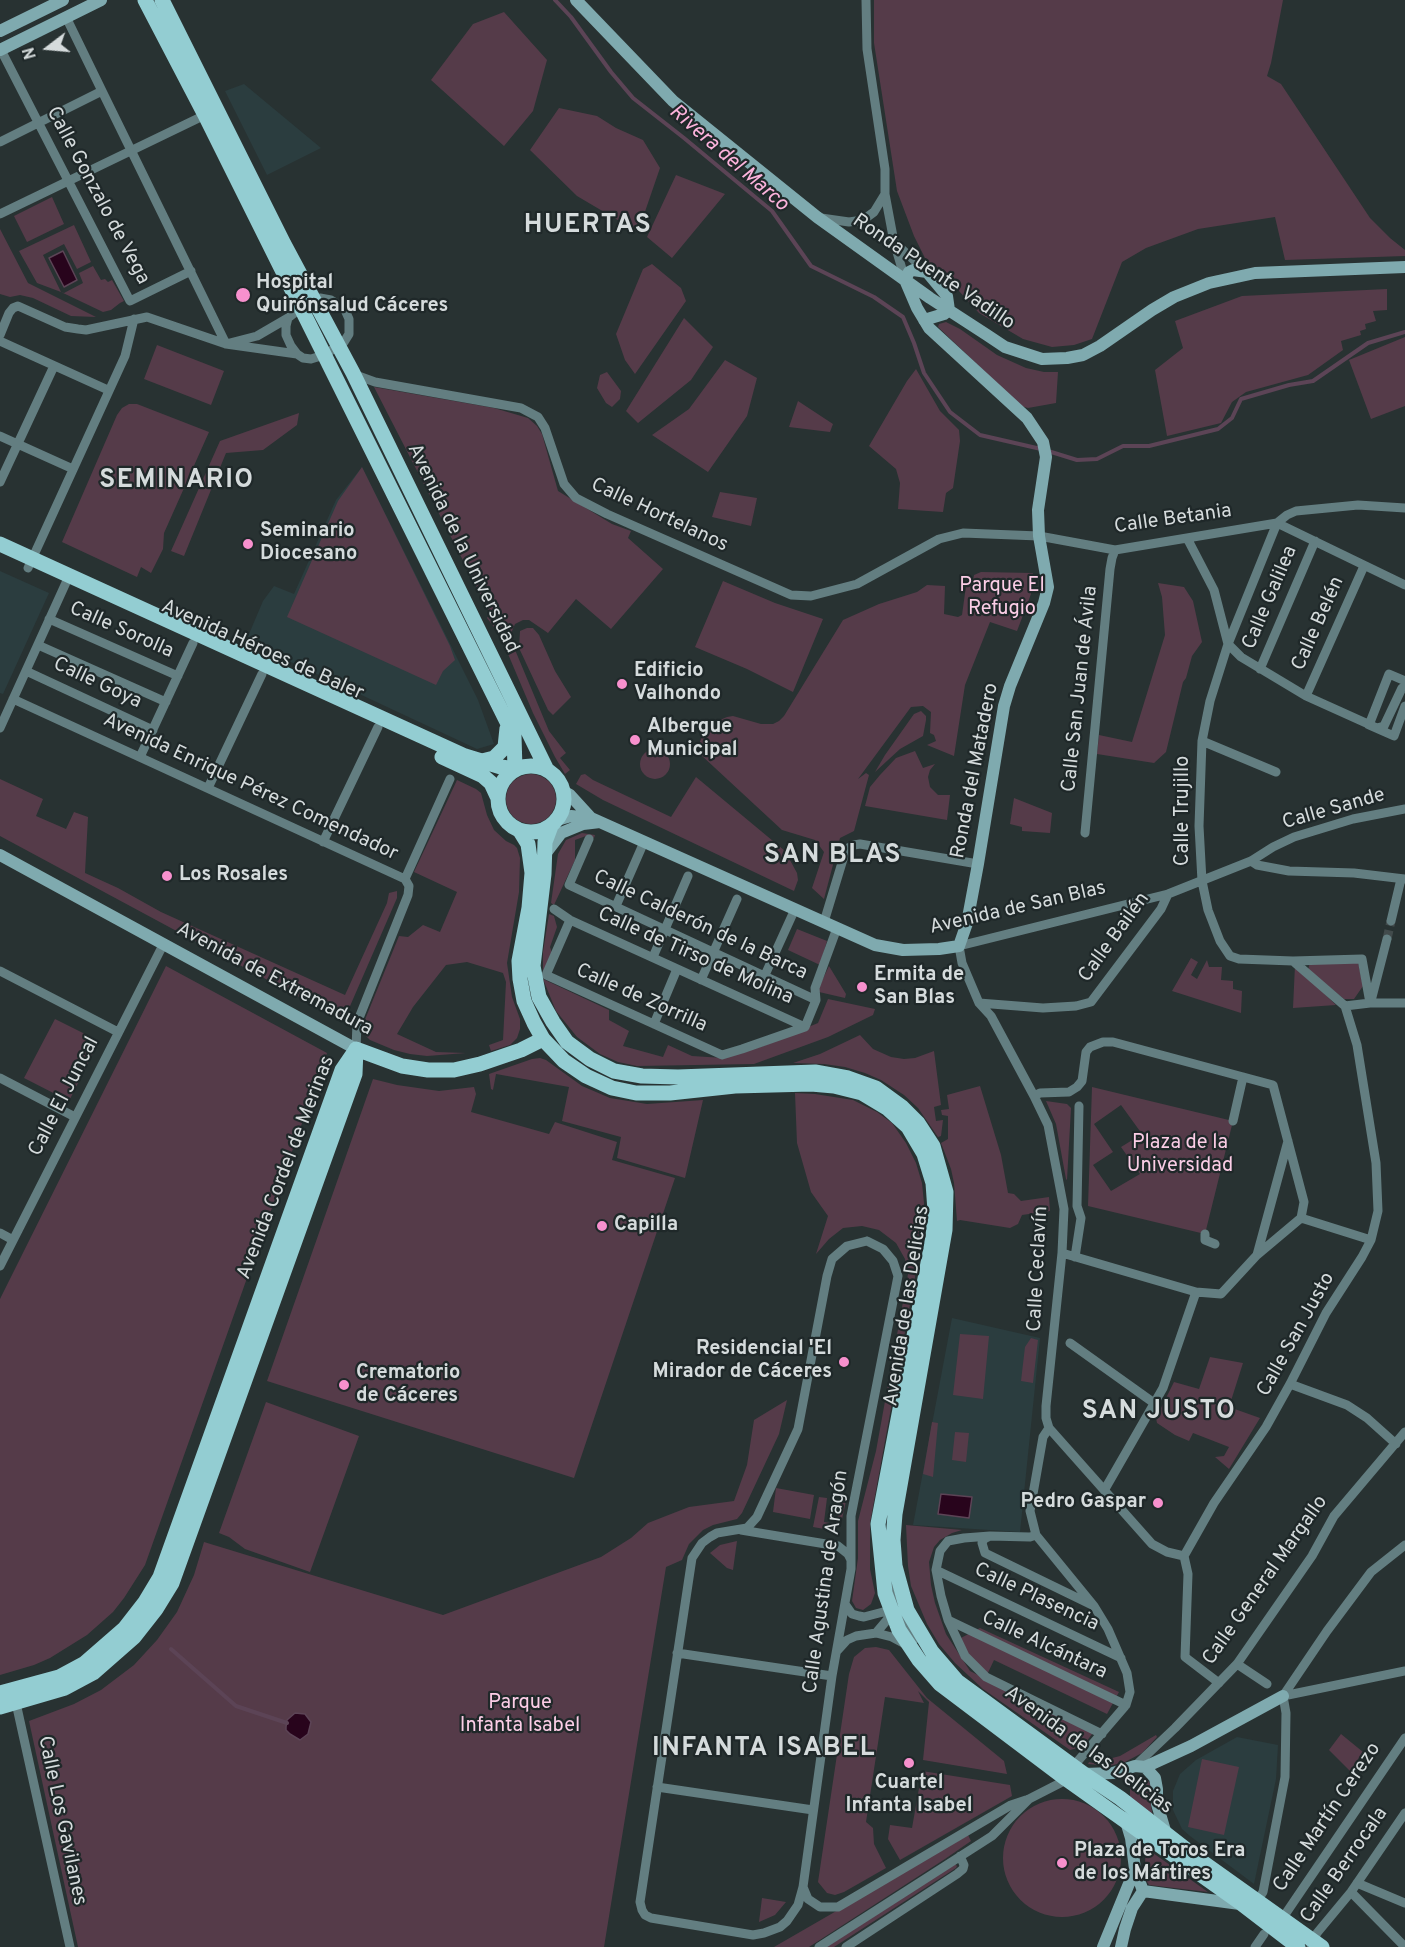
<!DOCTYPE html>
<html>
<head>
<meta charset="utf-8">
<style>
	body { margin:0 }
	#map { position:relative; width:1405px; height:1947px; overflow:hidden; background:#283232; font-family:Overpass,sans-serif }
	canvas { display:block }
	.north { position:absolute; left:18px; top:18px; width:60px; height:60px; -webkit-text-stroke:4px #1f2829; paint-order:stroke; rotate:254deg; font-size:16px; font-weight:700; line-height:24px; text-align:center; color:#d5dbdc }
	.north::after { content:''; display:block; margin:auto; width:21px; height:27px; background:#d5dbdc; clip-path:polygon(50% 0,100% 100%,50% 72%,0 100%) }
</style>
</head>
<body>
<div id="map">
<canvas width="1405" height="1947"></canvas>
<div class="north">N</div>
</div>
<script>
const context = document.querySelector('canvas').getContext('2d');
context.lineJoin = 'round';
function fill(path, color) { context.fillStyle = color; context.fill(path, 'evenodd'); }
const toPath = rows => new Path2D(rows.map(r => 'M' + r).join(''));
function stroke(path, color, width, dash) { context.strokeStyle = color; context.lineWidth = width; context.lineCap = dash ? 'butt' : 'round'; context.setLineDash(dash || []); context.stroke(path); }
function drawText(font, color, halo, rows, align = 'center') {
  context.font = font + ' Overpass,sans-serif'; context.lineWidth = 4.5; context.setLineDash([]); context.textBaseline = 'middle'; context.strokeStyle = halo; context.fillStyle = color; for (const [text, x, y, turn = 0] of rows) {
    context.save(); context.translate(x, y); context.rotate((+turn || 0) * Math.PI / 180); context.textAlign = isNaN(turn) ? turn : align; if (halo) context.strokeText(text, 0, 0); context.fillText(text, 0, 0); context.restore();
  }
}
fill(toPath([
	[244,84,321,148,267,175,225,91],
	[362,467,478,700,494,744,477,749,246,641,263,601,274,586,294,594,336,500],
	[0,571,49,593,3,694,0,693],
	[952,1318,1040,1338,1020,1532,913,1525],
	[1237,1737,1278,1745,1276,1779,1254,1884,1190,1836,1182,1829,1173,1810,1173,1791,1180,1774,1196,1760]
]), '#2b3d3f');
fill(toPath([
	[874,0,1283,0,1271,63,1267,76,1281,84,1370,218,1390,238,1405,250,1405,256,1285,260,1275,217,1198,229,1146,248,1122,262,1092,339,1074,345,1052,347,1023,339,979,313,949,280,926,260,914,236,897,191,874,43],
	[504,12,547,60,533,111,504,146,431,80,473,24],
	[559,108,597,116,616,128,643,140,660,168,638,232,577,196,530,150],
	[676,175,725,194,672,258,647,237],
	[52,197,64,224,27,242,14,216],
	[74,225,91,262,77,269,64,244,43,255,61,292,64,293,83,283,79,273,93,266,101,280,105,279,108,282,112,280,124,301,120,303,111,310,103,312,61,292,37,283,19,251],
	[0,229,28,283,96,317,71,316,33,298,20,295,10,297,0,294],
	[652,264,681,288,686,301,635,374,625,360,616,334,643,269],
	[1387,289,1387,310,1373,311,1376,321,1365,324,1366,329,1360,331,1361,335,1341,341,1343,350,1308,375,1246,392,1232,402,1221,423,1167,436,1155,370,1183,348,1175,321,1242,296],
	[684,318,713,347,691,380,638,423,626,411],
	[946,322,960,329,997,355,1026,368,1044,372,1058,372,1056,403,1028,408,1021,406,938,327,939,324],
	[1405,337,1405,406,1371,419,1349,360],
	[157,345,224,371,211,405,144,379],
	[725,360,757,378,747,416,708,472,652,435,689,409],
	[916,369,940,411,959,430,960,441,953,488,946,493,943,512,898,509,900,483,896,469,869,446,907,381],
	[607,372,621,391,620,399,612,407,606,403,597,388,600,375],
	[374,387,494,408,528,418,537,426,542,434,558,491,612,524,631,531,628,538,663,569,611,629,576,599,548,633,529,620,523,620,515,624,512,631,513,645,549,731,566,753,560,758,570,770,565,774,555,757,533,713,500,635,487,618,490,613],
	[798,401,833,424,830,432,789,427],
	[129,404,137,404,209,432,164,533,163,549,151,573,141,567,137,577,62,542,117,415,122,408],
	[299,413,297,425,263,450,226,453,184,556,171,551,220,441],
	[362,467,450,646,455,660,443,671,436,685,287,617,338,501],
	[720,492,757,498,751,526,712,517],
	[981,572,1033,573,1031,594,1017,631,990,622,965,685,954,756,927,745,936,741,934,735,930,733,931,712,923,706,911,707,858,779,866,773,869,775,854,831,840,838,824,899,812,888,824,852,815,840,782,830,701,755,698,747,701,739,713,723,727,717,733,716,761,724,773,724,779,721,784,716,843,620,879,604,917,592,927,585,945,586,944,614,958,617,962,615,966,586,973,581,974,575],
	[723,581,775,603,823,619,793,692,747,669,695,647],
	[1158,583,1184,587,1193,601,1202,642,1192,656,1186,678,1183,682,1166,752,1154,763,1097,754,1099,735,1132,742,1165,635,1162,597],
	[527,628,533,628,539,635,555,671,571,697,553,715,548,710,519,648,520,631],
	[921,711,926,716,926,720,923,736,900,749,875,772,885,755,914,714],
	'640 764a15 15 0 1 1 30 0a15 15 0 1 1-30 0Z',
	[915,751,923,768,935,764,930,770,928,777,930,787,938,795,950,795,947,820,865,806,870,787,880,775,896,758],
	'506 799a25 25 0 1 1 50 0a25 25 0 1 1-50 0Z',
	[585,774,593,780,671,817,696,777,785,851,797,873,798,880,794,891,603,800,576,784,581,775],
	[0,779,43,799,36,816,66,829,74,812,88,817,85,873,118,888,161,912,345,995,387,903,389,893,397,891,397,898,347,1013,340,1019,0,836],
	[457,780,476,789,481,793,487,815,494,830,506,841,514,845,517,848,520,858,519,892,507,963,512,997,520,1019,520,1029,517,1038,510,1045,491,1051,489,1045,503,1040,506,982,503,973,467,962,446,965,413,1007,397,1034,436,1052,466,1053,427,1056,410,1054,394,1050,370,1040,365,1035,364,1022,399,936,408,937,423,925,440,932,457,892,414,872],
	[1014,798,1052,813,1050,833,1022,831,1022,827,1010,824],
	[582,833,595,835,594,838,586,836,575,840,575,860,554,905,551,903,558,854,566,840],
	[549,914,554,916,557,927,550,947,552,953,543,973,543,952],
	[797,929,827,941,820,965,788,950],
	[1191,958,1198,962,1191,975,1197,979,1207,960,1209,967,1222,967,1221,980,1233,981,1233,989,1242,991,1241,1013,1172,991],
	[1310,962,1358,962,1363,986,1354,999,1344,999,1308,970],
	[1295,965,1336,1005,1293,1008],
	[166,966,327,1053,145,1565,124,1598,113,1612,87,1635,50,1658,34,1665,0,1675,0,1299],
	[829,966,846,994,845,998,819,992,818,989],
	[543,979,609,1010,609,1020,629,1031,623,1046,663,1057,668,1045,692,1056,724,1058,763,1046,818,1023,828,999,875,1009,873,1015,828,1037,754,1064,637,1066,618,1062,600,1054,577,1037,556,1011],
	[55,1019,99,1041,69,1101,24,1078],
	[860,1035,873,1049,891,1057,904,1059,915,1058,934,1051,941,1105,934,1107,936,1121,943,1120,941,1136,938,1137,918,1108,904,1095,881,1080,865,1073,845,1067,824,1064,793,1063,820,1054],
	[540,1058,546,1060,582,1086,610,1098,647,1104,703,1100,685,1178,617,1158,621,1137,562,1121,569,1087,496,1074,493,1090,491,1089,489,1074,532,1059],
	[373,1079,397,1085,439,1091,474,1087,476,1094,471,1112,549,1134,555,1122,617,1142,612,1160,675,1178,574,1478,267,1381],
	[980,1086,1001,1155,1008,1193,1014,1194,1021,1201,1049,1197,1050,1211,1022,1215,1018,1224,1010,1228,960,1220,957,1221,954,1183,951,1169,941,1143,948,1139,948,1116,942,1115,941,1110,949,1109,947,1095],
	[1092,1087,1233,1121,1205,1234,1088,1206],
	[1121,1105,1142,1134,1121,1147,1140,1174,1111,1191,1093,1165,1113,1152,1094,1124],
	[795,1093,815,1094,853,1100,877,1112,892,1123,906,1143,916,1163,922,1183,924,1203,924,1228,870,1523,870,1569,875,1593,871,1604,863,1610,856,1608,852,1601,858,1558,858,1521,876,1451,908,1274,905,1259,896,1243,879,1230,862,1226,843,1228,829,1239,816,1254,828,1216,811,1192,797,1143],
	[1046,1101,1067,1104,1071,1108,1067,1180,1066,1179,1056,1124],
	[960,1334,989,1336,983,1399,953,1395],
	[1031,1338,1038,1340,1033,1383,1021,1381,1025,1347],
	[1210,1357,1243,1363,1229,1407,1260,1418,1229,1469,1215,1457,1224,1456,1229,1447,1193,1433,1189,1441,1175,1435,1157,1423,1156,1418,1174,1382,1199,1389],
	[787,1400,779,1434,742,1513,737,1519,713,1525,703,1530,689,1544,682,1560,666,1567,604,1947,78,1947,29,1721,74,1704,101,1690,134,1665,157,1640,177,1612,194,1575,204,1542,443,1615,601,1557,631,1538,648,1523,689,1507,734,1501,747,1465,754,1420],
	[266,1402,359,1436,310,1572,245,1549,229,1537,219,1533],
	[932,1422,938,1423,933,1477,923,1474],
	[955,1432,969,1433,966,1462,952,1460],
	[776,1488,814,1495,810,1519,773,1512],
	[819,1497,827,1498,824,1522,836,1524,840,1502,846,1501,842,1519,838,1526,830,1530,813,1527],
	[906,1525,962,1530,952,1533,940,1540,934,1547,929,1562,931,1585,935,1603,946,1634,970,1671,1093,1733,1082,1747,1070,1750,983,1689,955,1663,939,1644,927,1624,911,1586,908,1566],
	[737,1541,733,1570,727,1568,710,1553,720,1545],
	[980,1628,1119,1692,1107,1714,994,1660,986,1677,957,1640],
	[876,1647,889,1650,927,1698,1004,1761,1007,1774,923,1760,929,1702,918,1691,924,1703,885,1697,866,1822,873,1828,874,1844,886,1868,844,1892,835,1895,827,1893,818,1882,849,1674,854,1657,865,1648],
	[1341,1734,1363,1752,1350,1771,1329,1750],
	[1156,1735,1157,1737,1142,1753,1125,1762,1109,1766,1088,1764,1089,1762,1093,1763,1120,1756],
	[1202,1759,1239,1767,1224,1835,1188,1827],
	[922,1771,1010,1785,1012,1796,900,1860,888,1839,890,1825,912,1828],
	[1140,1778,1148,1780,1153,1790,1151,1806,1153,1818,1130,1797,1130,1786,1132,1783,1134,1779],
	'1003 1858a59 59 0 1 1 118 0a59 59 0 1 1-118 0Z',
	[968,1835,971,1841,945,1859,809,1947,774,1947],
	[1146,1848,1208,1892,1149,1885,1144,1877],
	[955,1864,957,1866,956,1868,834,1947,826,1947],
	[762,1898,786,1902,775,1915,759,1922]
]), '#553b49');
const water = toPath([
	[63,251,77,280,64,287,49,258,63,251],
	[941,1494,972,1497,969,1518,938,1514,941,1494],
	[295,1713,305,1714,311,1722,308,1734,300,1740,290,1734,286,1730,286,1727,287,1720,295,1713]
]);
fill(water, '#28041c');
stroke(water, '#5c4456', 1.5);
stroke(toPath([
	[555,0,571,17,611,72,633,98,684,138,772,211,811,266,874,297,903,317,914,343,924,373,950,412,980,435,1041,449],
	[1048,451,1077,460,1097,459,1123,446,1149,446,1218,429,1232,418,1241,399,1289,385,1313,381,1368,343,1405,332],
	[171,1649,236,1706,287,1723]
]), '#5c4456', 4);
stroke(toPath([
	[1387,939,1391,921]
]), '#424b4c', 9, [9, 4.5]);
stroke(toPath([
	[866,0,867,49,885,169,885,194,894,242,905,279],
	[66,17,102,91],
	[1,50,130,301,191,271],
	[0,142,102,91,226,344],
	[0,214,205,115],
	[821,218,849,222,863,220,874,212,885,194],
	[894,242,927,272],
	[288,318,286,326,286,335,291,346,297,354],
	[0,335,9,313,13,308,18,306,65,327,78,329,86,330,147,317,226,344,297,354,303,358,311,359,324,355,344,342,349,334,349,319,345,310,339,305,331,300,320,298,301,308,288,318,257,336,226,344],
	[0,341,108,390],
	[353,374,375,382,521,408,538,417,545,428,564,484,576,498,607,514,791,595,811,596,857,584,939,539,963,533,1039,536,1115,550,1277,523],
	[0,436,73,469],
	[0,482,54,366],
	[1405,508,1358,505,1296,511,1287,515,1277,523,1228,644,1210,701,1202,741,1199,826,1202,881,1208,910,1220,941,1230,956,1239,959,1293,961,1345,1006,1370,1003,1405,1003],
	[1277,523,1405,585],
	[1187,538,1214,590,1228,644],
	[28,568,125,356,134,319],
	[49,619,178,676],
	[1228,644,1241,657,1306,696,1377,728,1384,726,1402,688,1405,687],
	[38,645,166,702],
	[1260,669,1315,541],
	[26,671,153,730],
	[1405,681,1389,674,1369,725,1394,736,1405,706],
	[1306,696,1364,566],
	[13,699,405,879,409,886,408,895,357,1023,356,1049],
	[0,728,69,576],
	[1202,741,1276,772],
	[140,757,193,643],
	[208,788,262,674],
	[1085,833,1110,569,1112,558,1115,550],
	[589,839,569,885,816,1000],
	[323,842,378,727],
	[1251,861,1257,865,1289,871,1354,873,1405,879],
	[405,879,450,779],
	[616,906,644,842],
	[554,909,570,920,805,1027],
	[570,920,546,975,722,1055,742,1049,805,1027,816,1000,815,988,837,928],
	[1391,921,1401,879],
	[824,922,844,856,848,848,854,845,860,844,978,864],
	[653,957,688,876],
	[1293,961,1362,959,1370,1003],
	[0,971,118,1032],
	[765,975,795,909],
	[701,980,737,899],
	[1371,1001,1387,939],
	[979,1003,1043,1008,1076,1006,1091,1002,1161,909,1168,894],
	[654,1024,677,969],
	[0,1078,75,1117],
	[1034,1096,1040,1093,1069,1092,1077,1087,1082,1081,1086,1052,1090,1047,1103,1042,1113,1042,1273,1085,1304,1202,1301,1218,1257,1255,1221,1294,1196,1292,1062,1253],
	[1233,1121,1243,1077],
	[1301,1218,1371,1240],
	[0,1233,13,1240],
	[1205,1234,1205,1240,1215,1244],
	[867,1241,883,1249,893,1261,898,1276,851,1516,851,1569,832,1676,803,1887,798,1905,787,1921,780,1927,764,1933,753,1935,651,1918,645,1915,642,1910,640,1902,692,1558,702,1543,710,1537,717,1533,747,1528,757,1517,798,1429,827,1276,832,1259,847,1246,867,1241],
	[1257,1255,1288,1141],
	[1075,1257,1081,1218,1077,1206,1079,1106],
	[0,1266,163,945],
	[1070,1343,1154,1403],
	[1290,1384,1347,1405,1367,1418,1396,1444],
	[1049,1428,1043,1437,1030,1511,1036,1535,1094,1606,1108,1629,1127,1673,1130,1692,1126,1705,1071,1769],
	[1105,1489,1163,1388,1196,1292],
	[741,1530,838,1546,848,1554,851,1560],
	[1036,1535,1030,1537,990,1536,964,1538,948,1541,940,1551,936,1570,941,1596,948,1620,965,1656,986,1677,1102,1734],
	[990,1536,984,1539,982,1543,985,1553,1092,1605],
	[1184,1556,1167,1552,1152,1544,1049,1428,1046,1418,1046,1406,1062,1253,1064,1209,1048,1125,1034,1096,991,1016,979,1003,962,963,959,946,1168,894,1251,861,1273,847,1294,837,1353,819,1405,809],
	[936,1570,1121,1658],
	[845,1604,852,1614,859,1616,864,1617,883,1612,902,1617,914,1640],
	[948,1620,1126,1705],
	[876,1633,892,1637,907,1645],
	[837,1651,847,1640,856,1636,876,1633,892,1614,896,1607,890,1574],
	[677,1653,832,1676],
	[1237,1664,1267,1684],
	[1219,1683,1185,1657,1188,1574,1184,1556,1214,1503,1266,1427,1290,1384,1326,1313,1362,1257,1371,1240,1378,1211,1376,1163,1357,1045,1345,1006],
	[1283,1696,1327,1631,1371,1572,1405,1545],
	[1283,1696,1405,1671],
	[16,1703,70,1947],
	[1135,1766,1175,1728,1237,1664,1312,1556,1334,1516,1405,1432],
	[657,1787,813,1810],
	[1357,1883,1405,1903],
	[803,1887,808,1899,820,1907,838,1907,1011,1805,1026,1800],
	[1351,1892,1405,1947],
	[1253,1902,1257,1901,1263,1892,1285,1777,1286,1713,1283,1696],
	[1278,1917,1282,1919,1405,1738],
	[1311,1945,1317,1933,1351,1892,1405,1813],
	[819,1947,992,1836,1029,1799,1070,1778],
	[846,1947,957,1874,963,1869,964,1865,960,1856],
	[1255,1947,1264,1934]
]), '#637e81', 9);
stroke(toPath([
	[576,0,673,101,817,217,930,298,987,335,1005,347,1042,359,1067,358,1083,355,1100,346,1152,310,1174,297,1209,283,1255,273,1405,267],
	[0,31,63,0],
	[0,50,101,0],
	[905,280,909,272,913,270,927,272,947,296,949,310],
	[924,320,944,314,949,310],
	[563,791,570,795,591,818,875,945,903,950,939,949,959,946,967,923,978,864,1004,706,1010,686,1044,603,1048,587,1039,536,1038,510,1046,457,1043,442,1027,418,929,328,917,308,905,280],
	[557,820,571,816,591,818],
	[545,854,561,833,583,824,600,822],
	[0,855,356,1049],
	[1145,1767,1155,1778,1157,1789,1157,1804,1166,1834],
	[1084,1774,1113,1773,1135,1766,1145,1767,1191,1746,1283,1696],
	[1125,1818,1131,1838,1135,1869,1143,1891],
	[1143,1891,1240,1904],
	[1103,1947,1135,1869],
	[1121,1947,1125,1929,1132,1908,1143,1891]
]), '#7faaaf', 12);
stroke(toPath([
	[145,0,205,115,505,718,514,736,515,769],
	[162,0,284,244,353,373,547,770],
	[0,544,465,756,501,767,515,769],
	[442,757,483,776,491,783,497,796],
	[482,761,494,758,505,747,507,728],
	'498 799a33 33 0 1 1 66 0a33 33 0 1 1-66 0Z',
	[551,826,545,842,544,874,533,966,539,997,553,1022,567,1042,590,1059,614,1071,642,1076,678,1077,815,1072,848,1078,876,1088,902,1107,918,1123,933,1146,946,1192,945,1230,895,1514,893,1540,895,1566,907,1610,932,1652,957,1681,1084,1774,1120,1798,1197,1858,1322,1947],
	[520,831,528,844,532,873,529,908,519,961,520,979,524,1001,534,1023,543,1039,564,1061,586,1076,612,1088,636,1093,670,1093,735,1086,811,1084,834,1086,862,1093,887,1108,908,1127,924,1154,933,1183,935,1211,933,1237,878,1524,885,1593,899,1630,919,1660,940,1684,1066,1779,1242,1904,1298,1947],
	[356,1049,402,1066,428,1070,454,1070,480,1064,521,1050,543,1039],
	[0,1693,59,1677,85,1663,124,1629,145,1602,160,1577,342,1070,355,1051],
	[0,1707,65,1688,93,1673,134,1637,156,1609,172,1583,355,1074,356,1049]
]), '#93cdd2', 15);
for (const [x, y, r, color] of [
	[243,295,8,"#f790cd"],
	[248,544,6,"#f790cd"],
	[622,684,6,"#f790cd"],
	[635,740,6,"#f790cd"],
	[167,876,6,"#f790cd"],
	[862,987,6,"#f790cd"],
	[602,1226,6,"#f790cd"],
	[844,1362,6,"#f790cd"],
	[344,1385,6,"#f790cd"],
	[1158,1503,6,"#f790cd"],
	[909,1763,6,"#f790cd"],
	[1062,1863,6,"#f790cd"]
]) { const dot = new Path2D(); dot.arc(x, y, r, 0, 2 * Math.PI); context.fillStyle = color; context.fill(dot); stroke(dot, '#1f2829', 2); }
drawText('20px', '#d5dbdc', '#1f2829', [
	["Calle Gonzalo de Vega",97,196,62],
	["Ronda Puente Vadillo",933,273,34],
	["Calle Hortelanos",659,516,25],
	["Calle Betania",1173,520,-8],
	["Avenida de la Universidad",462,549,64],
	["Calle Galilea",1271,598,-67],
	["Calle Belén",1319,624,-66],
	["Calle Sorolla",121,631,24],
	["Avenida Héroes de Baler",262,651,24],
	["Calle Goya",97,684,25],
	["Calle San Juan de Ávila",1081,689,-84],
	["Ronda del Matadero",976,771,-79],
	["Avenida Enrique Pérez Comendador",250,788,25],
	["Calle Sande",1334,810,-16],
	["Calle Trujillo",1184,811,-90],
	["Avenida de San Blas",1018,909,-13],
	["Calle Calderón de la Barca",700,926,25],
	["Calle Bailén",1115,938,-54],
	["Calle de Tirso de Molina",695,957,24],
	["Avenida de Extremadura",274,980,28],
	["Calle de Zorrilla",641,999,24],
	["Calle El Juncal",65,1097,-63],
	["Avenida Cordel de Merinas",287,1168,-69],
	["Calle Ceclavín",1039,1269,-87],
	["Avenida de las Delicias",908,1306,-81],
	["Calle San Justo",1297,1335,-61],
	["Calle General Margallo",1266,1581,-55],
	["Calle Agustina de Aragón",827,1582,-82],
	["Calle Plasencia",1036,1598,25],
	["Calle Alcántara",1044,1646,25],
	["Avenida de las Delicias",1088,1751,36],
	["Calle Martín Cerezo",1328,1818,-56],
	["Calle Los Gavilanes",61,1821,78],
	["Calle Berrocala",1345,1866,-55]
]);
drawText('bold 20px', '#d5dbdc', '#1f2829', [
	["Hospital",256,284],
	["Quirónsalud Cáceres",256,307],
	["Seminario",260,532],
	["Diocesano",260,555],
	["Edificio",634,672],
	["Valhondo",634,695],
	["Albergue",647,728],
	["Municipal",647,751],
	["Los Rosales",179,876],
	["Ermita de",874,976],
	["San Blas",874,999],
	["Capilla",614,1226],
	["Residencial 'El",832,1350,"right"],
	["Mirador de Cáceres",832,1373,"right"],
	["Crematorio",356,1374],
	["de Cáceres",356,1397],
	["Pedro Gaspar",1146,1503,"right"],
	["Cuartel",909,1784,"center"],
	["Infanta Isabel",909,1807,"center"],
	["Plaza de Toros Era",1074,1852],
	["de los Mártires",1074,1875]
], 'left');
drawText('20px', '#fbcde6', '#1f2829', [
	["Parque El",1002,587],
	["Refugio",1002,610],
	["Plaza de la",1180,1144],
	["Universidad",1180,1167],
	["Parque",520,1704],
	["Infanta Isabel",520,1727]
]);
drawText('italic 21px', '#fcb3dc', '#1f2829', [
	["Rivera del Marco",728,159,41]
]);
context.letterSpacing = '1.5px';
drawText('bold 26px', '#d5dbdc', '#1f2829', [
	["HUERTAS",588,227],
	["SEMINARIO",177,482],
	["SAN BLAS",833,857],
	["SAN JUSTO",1159,1413],
	["INFANTA ISABEL",764,1750]
]);
context.letterSpacing = '0px';
</script>
</body>
</html>
